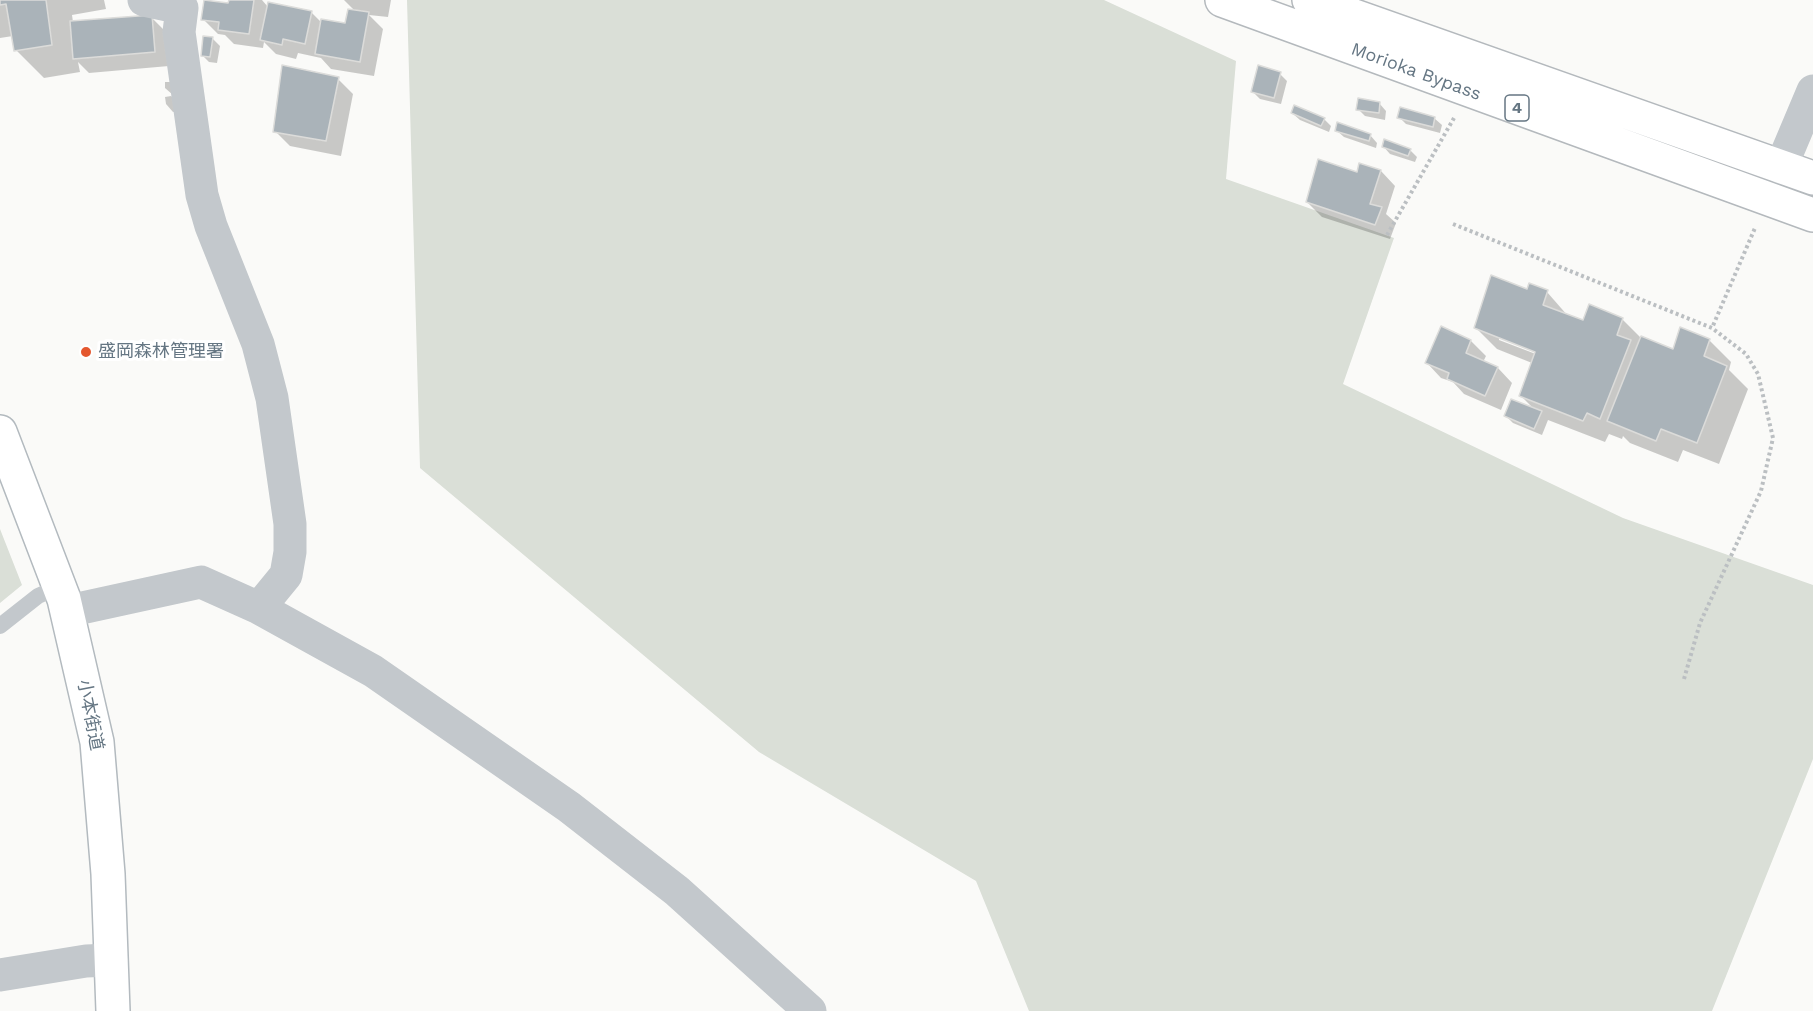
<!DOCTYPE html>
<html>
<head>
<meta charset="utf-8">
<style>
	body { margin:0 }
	canvas { display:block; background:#fafaf8 }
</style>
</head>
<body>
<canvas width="1813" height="1011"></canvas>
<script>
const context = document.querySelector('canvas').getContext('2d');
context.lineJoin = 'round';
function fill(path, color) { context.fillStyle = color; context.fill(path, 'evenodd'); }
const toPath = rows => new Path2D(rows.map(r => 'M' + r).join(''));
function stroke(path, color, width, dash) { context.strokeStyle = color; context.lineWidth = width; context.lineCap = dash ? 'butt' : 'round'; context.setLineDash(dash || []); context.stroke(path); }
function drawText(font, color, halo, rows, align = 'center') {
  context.font = font + ' "Work Sans","Noto Sans JP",sans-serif'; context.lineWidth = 6; context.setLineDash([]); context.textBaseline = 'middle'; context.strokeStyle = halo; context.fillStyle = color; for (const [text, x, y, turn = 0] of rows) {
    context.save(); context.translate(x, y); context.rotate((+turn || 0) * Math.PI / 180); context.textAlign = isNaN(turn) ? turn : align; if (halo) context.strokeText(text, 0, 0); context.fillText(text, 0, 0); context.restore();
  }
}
fill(toPath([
	[407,0,1104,0,1236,61,1226,179,1394,238,1343,384,1623,518,1813,585,1813,759,1712,1011,1029,1011,976,881,759,752,420,468],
	[0,529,22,585,0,603]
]), '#dadfd7');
fill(toPath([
	[0,0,104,0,106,9,72,15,73,22,151,17,166,32,169,66,89,73,78,62,80,72,44,78,16,50,13,36,0,38],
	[230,0,262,0,268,7,269,4,312,13,322,23,347,24,356,12,344,0,391,0,388,17,369,15,383,29,374,76,331,69,321,58,298,53,296,59,276,54,264,42,263,48,234,44,225,35,218,34,203,19,230,5],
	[213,39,220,46,217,63,209,62,202,55],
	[1280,74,1287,81,1281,104,1260,99,1253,92],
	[338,79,353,94,341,156,290,146,275,131],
	[165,82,170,82,173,95,165,88],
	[171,96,179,103,180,111,173,112,166,104,165,97],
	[1379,103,1386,111,1385,120,1365,116,1358,109],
	[1292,113,1324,119,1331,126,1329,132,1300,120],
	[1399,117,1434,118,1442,125,1440,133,1406,124],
	[1336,130,1370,135,1377,143,1376,148,1344,137],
	[1383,146,1410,150,1417,157,1415,162,1390,154],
	[1381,171,1395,186,1386,214,1396,223,1390,239,1322,217,1307,202,1358,174],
	[1528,291,1547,292,1568,316,1584,322,1622,319,1642,339,1674,351,1709,340,1731,362,1729,370,1748,389,1719,464,1683,450,1678,462,1630,443,1623,436,1622,439,1609,434,1605,442,1548,420,1542,435,1513,423,1506,416,1535,410,1521,396,1532,363,1497,349,1475,327],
	[1499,336,1542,354,1541,356,1499,340],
	[1442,328,1471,341,1486,356,1483,362,1498,368,1512,383,1501,410,1464,394,1453,382,1441,378,1427,363]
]), '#0003');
const building = toPath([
	[0,0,46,0,52,45,14,51,6,4,0,5,0,0],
	[204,0,228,3,229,0,254,0,249,34,218,30,219,22,201,20,204,0],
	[268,2,312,11,305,44,283,39,282,45,260,40,268,2],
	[348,9,369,12,360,62,315,54,321,19,345,23,348,9],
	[152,15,155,52,73,59,70,21,152,15],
	[203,36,213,37,210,57,201,56,203,36],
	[282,65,339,77,326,141,273,132,282,65],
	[1258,65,1281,72,1274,98,1251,92,1258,65],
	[1358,98,1380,102,1379,113,1356,110,1358,98],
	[1294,105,1325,118,1321,126,1291,113,1294,105],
	[1400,107,1435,117,1433,127,1397,118,1400,107],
	[1337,122,1371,134,1369,141,1335,131,1337,122],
	[1384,139,1411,149,1408,156,1382,147,1384,139],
	[1318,159,1357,172,1359,163,1381,170,1370,204,1382,207,1375,225,1306,202,1318,159],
	[1491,275,1527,289,1529,283,1548,290,1543,305,1583,320,1589,304,1623,318,1617,335,1631,340,1600,419,1587,413,1583,421,1519,396,1535,352,1474,328,1491,275],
	[1441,326,1471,340,1466,353,1498,367,1485,396,1447,379,1449,373,1425,363,1441,326],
	[1680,327,1710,339,1704,356,1727,366,1697,443,1661,429,1656,441,1607,421,1641,336,1673,349,1680,327],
	[1511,399,1542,411,1534,429,1504,416,1511,399]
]);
fill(building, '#aab3b9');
stroke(building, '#dcdcda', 1.5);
const secondary = toPath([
	[0,432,64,599,97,742,108,874,113,1011]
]);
const highway = toPath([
	[1222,0,1813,215],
	[1309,0,1813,178]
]);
stroke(secondary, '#b3babf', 36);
stroke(highway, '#b4b9bd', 36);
stroke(toPath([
	[1453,224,1712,328,1755,228],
	[1387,235,1454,118],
	[1684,679,1700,623,1761,491,1773,438,1758,374,1746,354,1712,328]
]), '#bbbfc2', 4, [3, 3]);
stroke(toPath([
	[0,626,38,596,60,586]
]), '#c3c8cc', 16);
stroke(toPath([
	[144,0,182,8,179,32,202,195,211,226,258,344,272,398,290,524,290,552,286,575,259,608],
	[1781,167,1813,91],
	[68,611,201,582,259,608,373,671,569,807,677,891,810,1011],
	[0,975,86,961,111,960]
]), '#c3c8cc', 33);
stroke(secondary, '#fff', 33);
stroke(highway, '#fff', 33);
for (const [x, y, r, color] of [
	[86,352,6,"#e4572e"]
]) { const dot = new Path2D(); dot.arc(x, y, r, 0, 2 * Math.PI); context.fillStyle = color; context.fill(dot); stroke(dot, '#fff', 2); }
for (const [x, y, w] of [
	[1517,108,24]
]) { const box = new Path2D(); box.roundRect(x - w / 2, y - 13, w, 26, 4.5); context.fillStyle = '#fff'; context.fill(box); stroke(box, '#657683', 1.5); }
drawText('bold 16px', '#657683', null, [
	["4",1517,108]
]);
drawText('18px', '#657683', '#fff', [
	["Morioka Bypass",1416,72,20],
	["小本街道",90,715,79]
]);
drawText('18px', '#657683', '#fff', [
	["盛岡森林管理署",98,352]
], 'left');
</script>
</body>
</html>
